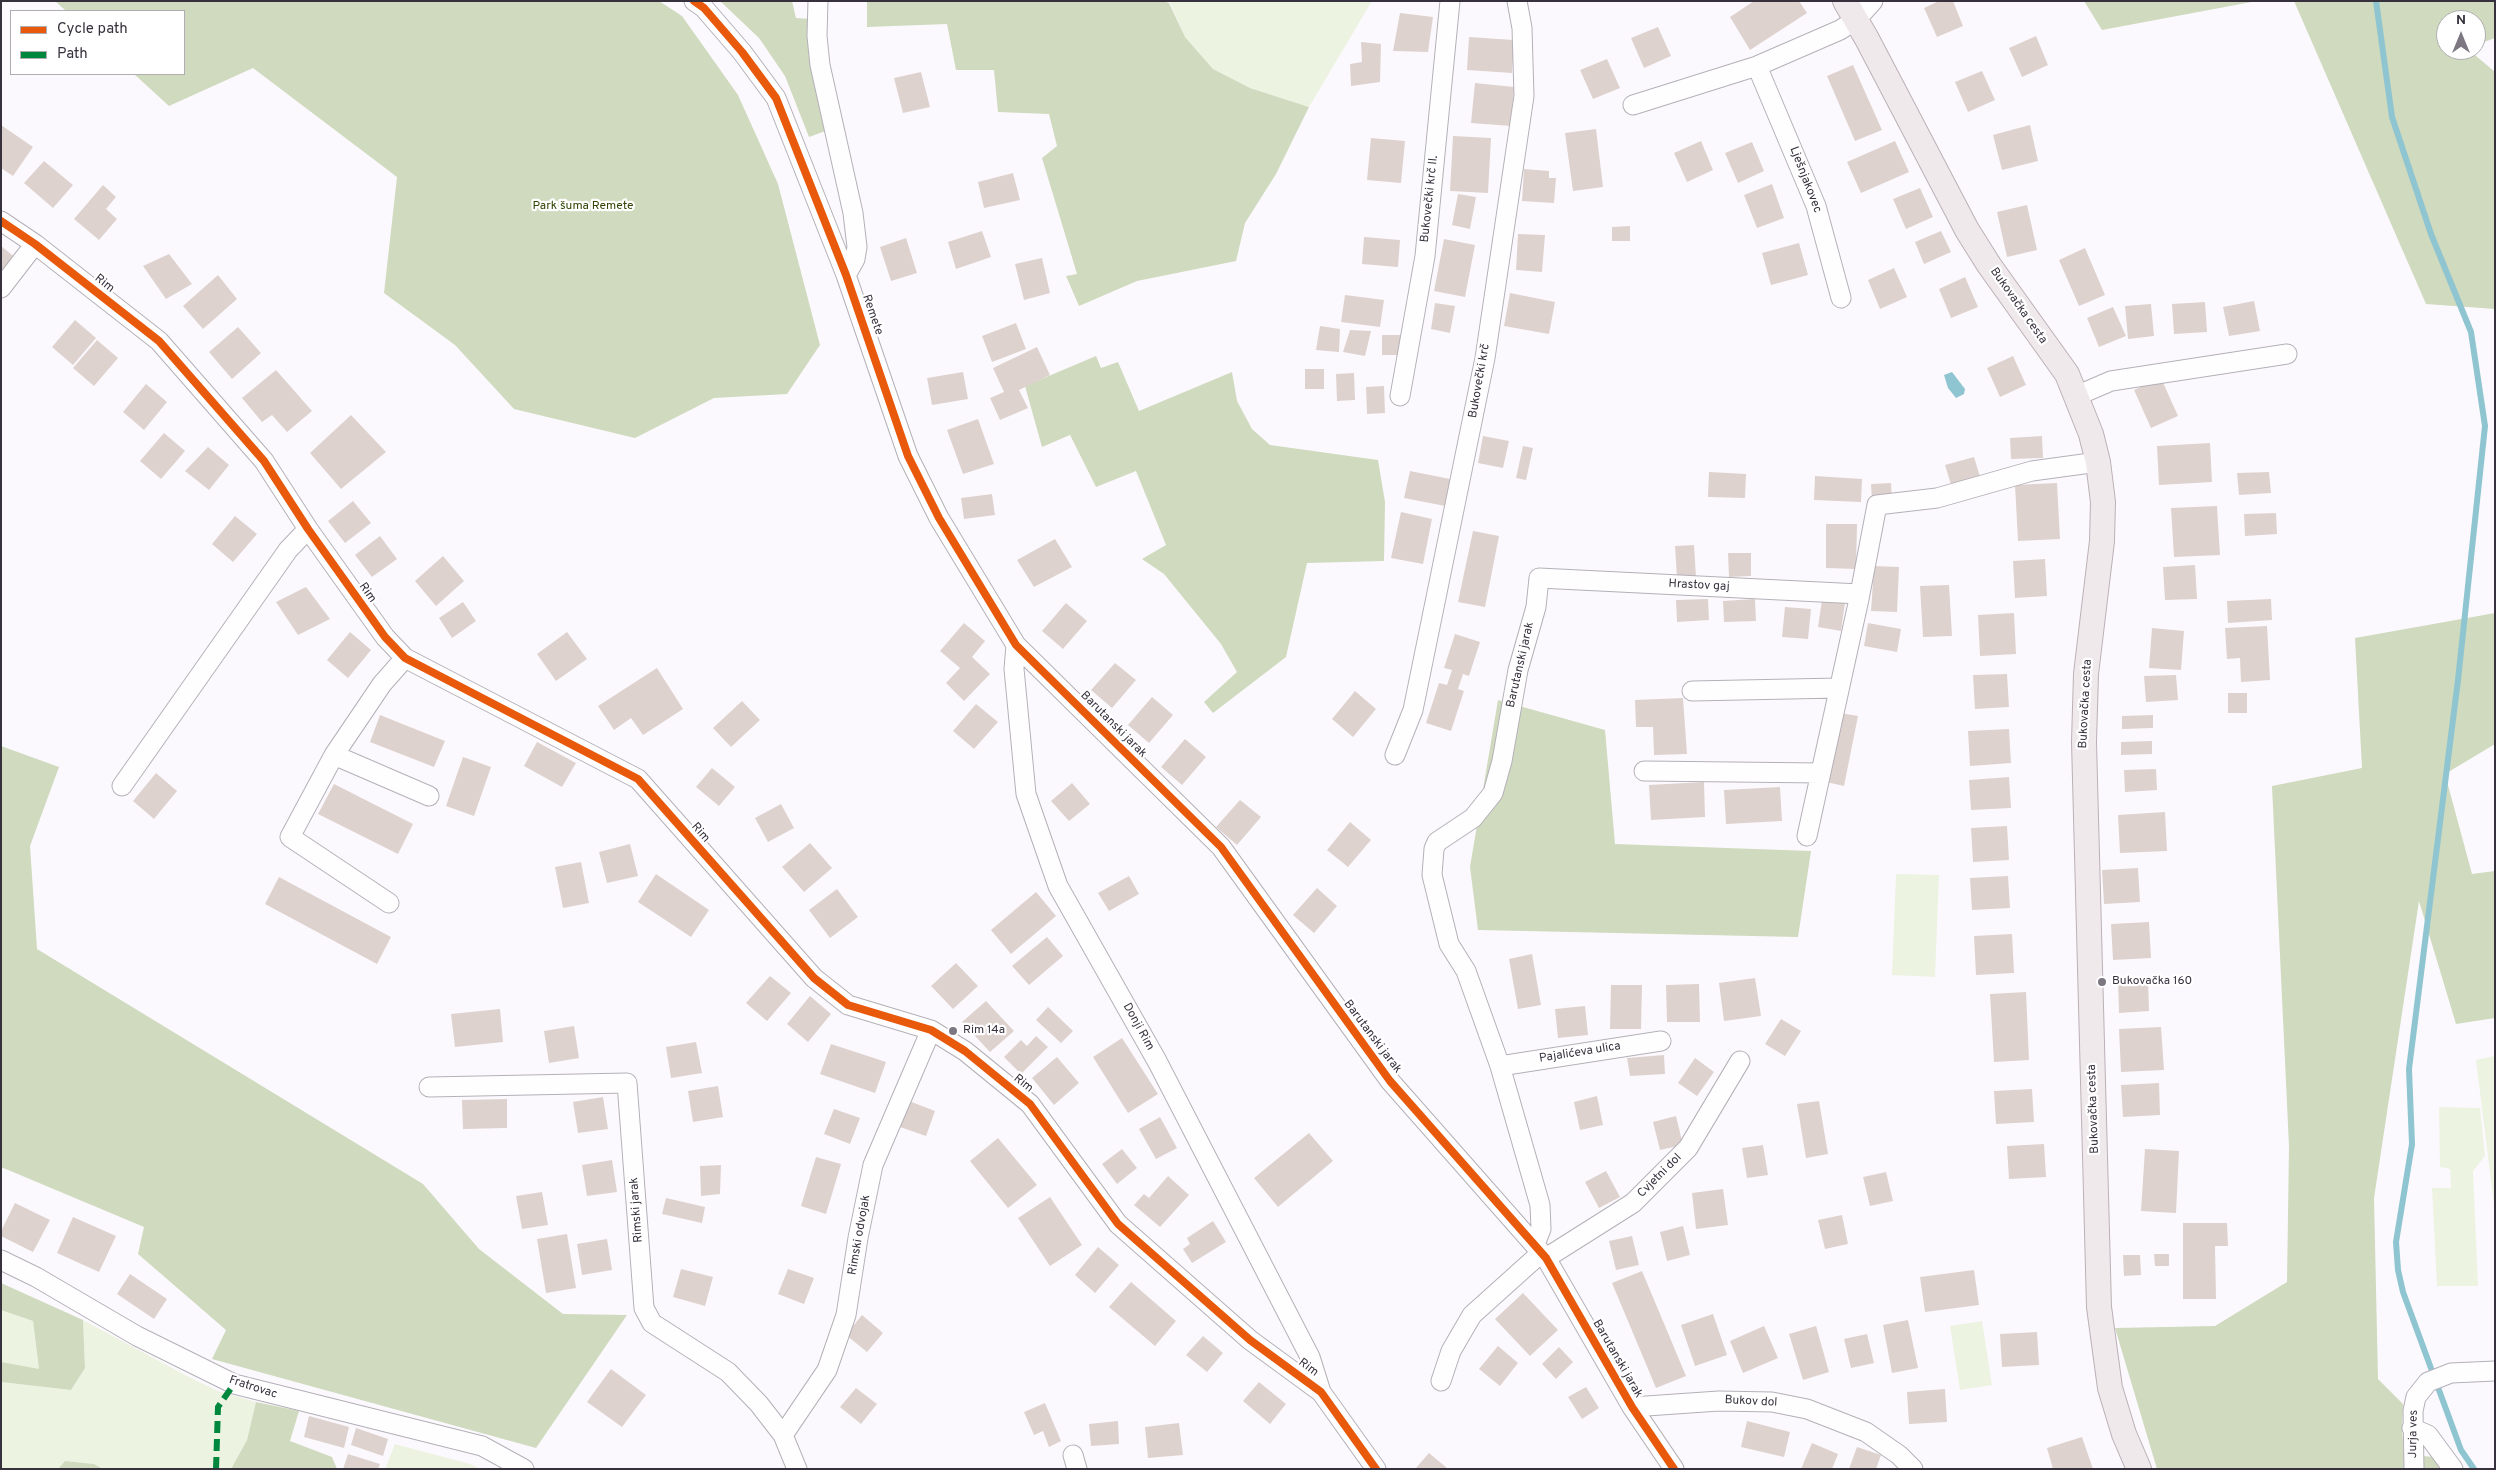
<!DOCTYPE html>
<html>
<head>
<meta charset="utf-8">
<style>
	body { margin:0 }
	#map { position:relative; width:2496px; height:1470px; overflow:hidden; background:#fcf9fe; font-family:Overpass,sans-serif }
	canvas { display:block }
	.frame { position:absolute; inset:0; border:2px solid #37313d; pointer-events:none }
	.legend { position:absolute; left:10px; top:10px; width:175px; height:65px; box-sizing:border-box; background:#fff; border:1px solid #afadb1; margin:0; padding:6px 9px; list-style:none; font-size:15px; color:#37313d }
	.legend li { display:flex; align-items:center; gap:10px; height:25px }
	.legend b { width:25px; border:1px solid #afadb1 }
	.north { position:absolute; left:2436px; top:10px; width:50px; height:50px; box-sizing:border-box; background:#fff; border:1px solid #afadb1; border-radius:50%; rotate:0deg; font-size:14px; font-weight:700; line-height:20px; text-align:center; color:#37313d }
	.north::after { content:''; display:block; margin:auto; width:18px; height:22px; background:#7c7781; clip-path:polygon(50% 0,100% 100%,50% 72%,0 100%) }
</style>
</head>
<body>
<div id="map">
<canvas width="2496" height="1470"></canvas>
<div class="frame"></div>
<ul class="legend">
<li><b style="height:6px;background:#e8590c"></b>Cycle path</li>
<li><b style="height:6px;background:#00873e"></b>Path</li>
</ul>
<div class="north">N</div>
</div>
<script>
const context = document.querySelector('canvas').getContext('2d');
context.lineJoin = 'round';
function fill(path, color) { context.fillStyle = color; context.fill(path, 'evenodd'); }
const toPath = rows => new Path2D(rows.map(r => 'M' + r).join(''));
function stroke(path, color, width, dash) { context.strokeStyle = color; context.lineWidth = width; context.lineCap = dash ? 'butt' : 'round'; context.setLineDash(dash || []); context.stroke(path); }
function drawText(font, color, halo, rows, align = 'center') {
  context.font = font + ' Overpass,sans-serif'; context.lineWidth = 4.5; context.setLineDash([]); context.textBaseline = 'middle'; context.strokeStyle = halo; context.fillStyle = color; for (const [text, x, y, turn = 0] of rows) {
    context.save(); context.translate(x, y); context.rotate((+turn || 0) * Math.PI / 180); context.textAlign = isNaN(turn) ? turn : align; if (halo) context.strokeText(text, 0, 0); context.fillText(text, 0, 0); context.restore();
  }
}
fill(toPath([
	[1169,1,1372,1,1309,107,1250,88,1213,69,1185,37],
	[1896,874,1939,875,1935,977,1892,975],
	[2495,1056,2495,1213,2476,1060],
	[2439,1107,2480,1108,2485,1156,2473,1171,2478,1286,2437,1286,2432,1188,2451,1188,2450,1169,2440,1167],
	[1,1310,33,1321,39,1370,1,1362],
	[83,1320,187,1376,218,1391,256,1402,247,1440,231,1469,103,1469,94,1464,65,1461,58,1469,1,1469,1,1382,71,1390,85,1367],
	[1982,1321,1992,1385,1960,1390,1950,1326],
	[395,1444,470,1464,480,1469,385,1469]
]), '#ecf3e1');
fill(toPath([
	[55,1,659,1,682,16,738,95,778,184,820,345,787,394,714,398,635,438,514,409,455,345,384,293,397,177,253,68,169,106,134,74,184,74,184,11,66,11],
	[720,1,792,1,796,18,811,19,831,129,809,137,785,76,759,38],
	[867,1,1163,1,1169,3,1185,37,1213,69,1250,88,1309,107,1276,174,1245,223,1236,261,1137,281,1079,306,1066,276,1077,274,1042,158,1057,146,1049,114,998,112,994,70,956,70,947,24,867,27],
	[2084,1,2257,1,2102,30],
	[2294,1,2495,1,2495,38,2476,45,2476,20,2446,20,2446,50,2469,50,2495,72,2495,309,2426,304],
	[1096,356,1101,368,1118,362,1139,411,1232,372,1237,401,1252,429,1270,445,1378,460,1385,502,1384,561,1307,563,1286,657,1213,713,1204,702,1237,672,1221,644,1164,574,1142,559,1166,545,1136,471,1096,487,1070,435,1042,447,1025,386],
	[2495,613,2495,744,2445,774,2472,874,2495,871,2495,1018,2456,1024,2419,901,2374,1198,2378,1379,2403,1404,2402,1429,2405,1469,2157,1469,2115,1328,2215,1326,2287,1282,2289,1146,2272,786,2362,768,2355,638],
	[1498,700,1605,730,1615,844,1811,851,1798,937,1478,930,1470,867],
	[1,746,59,767,30,846,37,949,423,1184,479,1249,563,1314,627,1315,536,1448,212,1359,226,1330,138,1254,144,1227,1,1167],
	[1,1283,83,1320,85,1368,71,1390,1,1382,1,1362,39,1369,33,1321,1,1310],
	[256,1402,299,1411,290,1441,332,1457,337,1469,231,1469,247,1440],
	[2422,1456,2434,1457,2442,1469,2422,1469],
	[65,1461,94,1464,103,1469,58,1469]
]), '#cfdabe');
fill(toPath([
	[1952,372,1965,389,1964,394,1956,398,1948,388,1944,375]
]), '#8fc5d0');
stroke(toPath([
	[2376,1,2392,117,2431,234,2471,332,2485,426,2458,680,2409,1069,2412,1144,2396,1242,2398,1270,2403,1292,2461,1450,2474,1469]
]), '#8fc5d0', 6);
fill(toPath([
	[1754,1,1799,1,1807,13,1750,50,1730,17],
	[1939,1,1953,1,1963,26,1937,37,1924,8],
	[1400,13,1433,17,1428,52,1393,51],
	[1658,27,1671,56,1644,68,1631,38],
	[2036,36,2048,65,2022,77,2009,48],
	[1469,37,1514,40,1512,73,1467,70],
	[1361,42,1381,44,1380,82,1351,86,1350,64,1362,62],
	[1607,59,1620,88,1593,99,1580,70],
	[1853,65,1882,130,1855,141,1827,76],
	[1982,71,1995,100,1968,112,1955,82],
	[921,72,930,107,903,113,894,78],
	[1475,83,1514,87,1511,126,1471,123],
	[1,125,33,147,13,176,1,168],
	[2030,125,2038,161,2002,170,1993,135],
	[1596,129,1603,187,1573,191,1565,133],
	[1453,136,1491,138,1488,193,1450,191],
	[1371,138,1405,141,1401,183,1367,180],
	[1701,141,1713,170,1687,182,1674,153],
	[1895,141,1909,172,1861,193,1847,162],
	[1752,142,1764,171,1738,183,1725,153],
	[44,161,73,185,53,208,24,183],
	[1524,169,1549,171,1549,178,1556,178,1554,203,1522,201],
	[1013,173,1020,200,984,208,978,182],
	[1772,184,1784,218,1757,228,1744,195],
	[103,185,116,197,106,209,117,219,99,240,74,219],
	[1920,188,1933,217,1906,229,1893,199],
	[1458,194,1476,197,1470,229,1452,225],
	[2027,205,2037,250,2007,257,1997,212],
	[1630,226,1630,241,1612,241,1612,227],
	[982,231,991,257,956,269,948,242],
	[1941,231,1951,252,1924,264,1915,242],
	[1518,234,1545,235,1542,272,1516,270],
	[1364,237,1400,240,1398,267,1362,264],
	[906,238,917,273,891,281,880,247],
	[1444,239,1475,245,1465,297,1434,291],
	[1799,243,1808,275,1771,285,1762,253],
	[1,246,17,259,1,277],
	[2085,248,2105,295,2079,306,2059,260],
	[169,254,192,284,166,299,143,266],
	[1042,258,1050,293,1024,300,1015,264],
	[1894,268,1907,297,1880,309,1868,280],
	[218,275,237,299,203,329,183,306],
	[1965,277,1978,307,1951,318,1939,289],
	[1510,293,1555,302,1549,334,1504,326],
	[1345,295,1384,300,1380,327,1341,322],
	[2254,301,2260,331,2229,336,2223,307],
	[2205,302,2207,332,2174,334,2172,304],
	[1435,303,1455,306,1450,333,1431,329],
	[2151,304,2154,336,2128,339,2125,306],
	[2113,307,2126,336,2099,347,2087,318],
	[75,320,96,338,73,365,52,347],
	[1016,323,1026,349,992,362,982,336],
	[1320,326,1340,329,1339,352,1316,350],
	[238,327,261,353,232,379,209,352],
	[1350,330,1371,331,1365,356,1343,352],
	[1382,335,1401,335,1401,355,1382,355],
	[97,340,118,358,94,386,73,368],
	[1037,347,1050,375,1019,390,1028,408,1000,420,990,398,1004,392,993,368],
	[2013,356,2026,385,2000,397,1987,368],
	[1305,369,1324,369,1324,389,1305,389],
	[276,370,312,411,287,432,272,415,262,422,242,398],
	[963,372,968,399,932,405,927,378],
	[1354,373,1355,400,1337,401,1336,374],
	[2161,378,2178,416,2151,428,2134,390],
	[146,384,167,402,144,430,123,412],
	[1384,386,1385,413,1367,414,1366,387],
	[351,415,386,452,341,489,310,453],
	[978,419,994,464,963,474,947,430],
	[164,433,185,451,161,479,140,461],
	[1483,436,1509,441,1503,468,1478,463],
	[2042,436,2043,458,2011,459,2010,438],
	[2210,443,2212,482,2159,485,2157,446],
	[1523,446,1533,448,1526,480,1516,478],
	[208,447,229,465,209,490,185,471],
	[1974,457,1981,480,1952,488,1945,465],
	[1410,471,1450,479,1445,506,1404,498],
	[1709,472,1746,474,1745,498,1708,497],
	[2269,472,2271,493,2239,495,2237,473],
	[1815,476,1862,479,1861,502,1814,500],
	[1891,483,1892,500,1872,501,1871,484],
	[2057,483,2060,539,2018,541,2015,485],
	[992,494,995,515,964,519,961,498],
	[353,501,371,523,345,543,328,521],
	[2217,506,2220,555,2174,557,2171,508],
	[1401,512,1432,519,1423,564,1391,558],
	[2276,513,2277,534,2245,536,2244,514],
	[235,516,257,534,233,562,212,544],
	[1826,524,1857,524,1856,569,1826,568],
	[1473,531,1499,536,1485,607,1458,602],
	[380,536,397,559,372,577,355,555],
	[1055,539,1072,567,1034,587,1017,560],
	[1694,545,1696,577,1677,578,1675,546],
	[1728,553,1751,553,1751,576,1729,577],
	[443,556,464,581,436,606,415,581],
	[2045,559,2047,596,2015,598,2013,561],
	[2195,565,2197,599,2165,600,2163,567],
	[1874,566,1899,567,1897,612,1871,611],
	[1949,585,1952,636,1923,637,1920,586],
	[306,587,330,619,298,635,276,602],
	[1708,599,1709,620,1677,622,1676,600],
	[1755,599,1756,621,1724,622,1723,601],
	[2271,599,2272,620,2228,623,2227,601],
	[1822,600,1845,603,1841,631,1818,627],
	[463,602,476,621,452,638,439,618],
	[1066,603,1087,621,1063,649,1042,631],
	[1785,607,1811,609,1808,639,1782,637],
	[2014,613,2016,654,1980,656,1978,615],
	[964,623,985,641,972,657,990,674,964,701,946,683,960,668,940,651],
	[1868,623,1901,629,1897,652,1864,646],
	[2267,626,2270,680,2241,682,2240,658,2227,659,2225,628],
	[2152,628,2184,631,2181,670,2149,668],
	[350,632,371,650,348,678,327,660],
	[567,632,587,659,556,681,537,654],
	[1455,634,1480,642,1469,676,1463,674,1458,689,1464,691,1451,731,1426,723,1439,683,1447,685,1452,670,1444,668],
	[1115,663,1136,680,1112,708,1091,690],
	[657,668,683,709,643,735,631,718,614,730,598,706],
	[2007,674,2009,707,1975,709,1973,675],
	[2176,675,2178,700,2146,702,2144,676],
	[1355,691,1376,709,1353,737,1332,719],
	[2228,693,2247,693,2247,713,2228,713],
	[1152,697,1173,715,1149,743,1128,725],
	[1683,698,1687,754,1654,755,1653,727,1636,727,1635,700],
	[742,701,760,720,731,747,713,728],
	[976,704,998,722,974,749,953,731],
	[1840,713,1858,716,1844,786,1826,782],
	[380,715,445,741,434,767,370,742],
	[2153,715,2153,728,2122,729,2122,716],
	[2009,729,2011,763,1970,766,1968,731],
	[1185,739,1206,757,1182,785,1161,767],
	[2152,741,2152,754,2121,755,2121,742],
	[537,742,576,763,562,787,524,766],
	[463,757,491,767,474,816,446,806],
	[712,768,735,787,719,806,696,787],
	[2156,769,2157,790,2125,792,2124,770],
	[156,773,177,791,154,819,133,801],
	[2009,777,2011,808,1971,810,1969,780],
	[1704,782,1705,817,1651,820,1649,785],
	[1072,783,1090,804,1069,821,1051,801],
	[334,784,413,824,398,854,318,814],
	[1780,787,1782,821,1726,824,1724,790],
	[1240,800,1261,817,1237,845,1216,827],
	[781,804,794,828,768,842,755,818],
	[2165,812,2167,851,2120,853,2118,815],
	[1350,822,1371,840,1348,867,1327,850],
	[2007,826,2009,860,1973,862,1971,828],
	[810,843,832,868,804,892,782,867],
	[630,844,638,876,607,883,599,852],
	[581,862,589,903,563,908,555,867],
	[2138,868,2140,902,2104,904,2102,870],
	[656,874,709,910,691,937,638,902],
	[1129,876,1139,894,1109,911,1098,893],
	[2008,876,2010,908,1972,910,1970,878],
	[279,877,391,937,377,964,265,904],
	[1317,888,1337,906,1314,933,1293,915],
	[837,889,858,917,830,938,809,910],
	[1036,892,1056,916,1011,954,991,930],
	[2149,922,2151,958,2113,960,2111,924],
	[2012,934,2014,973,1976,975,1974,936],
	[1047,937,1063,956,1029,985,1012,966],
	[1532,954,1541,1005,1518,1009,1509,959],
	[956,963,978,986,953,1009,931,986],
	[770,976,791,993,767,1021,746,1003],
	[2148,976,2149,1011,2119,1013,2118,978],
	[1755,978,1761,1016,1724,1021,1719,983],
	[1699,984,1700,1022,1667,1022,1666,985],
	[1611,985,1642,985,1641,1029,1610,1029],
	[2026,992,2029,1060,1994,1062,1990,994],
	[810,996,831,1014,808,1042,787,1024],
	[986,1001,1014,1031,990,1052,962,1022],
	[1585,1006,1588,1035,1558,1038,1555,1009],
	[1048,1007,1073,1031,1061,1043,1036,1020],
	[500,1009,503,1042,455,1047,451,1014],
	[1781,1019,1801,1031,1785,1056,1765,1044],
	[574,1026,579,1058,549,1063,544,1031],
	[2161,1027,2164,1070,2121,1072,2119,1029],
	[1036,1036,1048,1047,1021,1074,1004,1057,1021,1040,1027,1046],
	[1122,1038,1158,1094,1128,1113,1093,1057],
	[696,1042,702,1073,671,1078,666,1047],
	[831,1044,886,1062,875,1093,820,1074],
	[1664,1055,1665,1074,1630,1076,1627,1058],
	[1057,1057,1079,1083,1054,1105,1032,1078],
	[1695,1058,1714,1072,1697,1096,1678,1083],
	[2159,1083,2160,1115,2123,1117,2121,1085],
	[718,1086,723,1117,693,1122,688,1091],
	[2032,1089,2034,1122,1996,1124,1994,1091],
	[1597,1096,1603,1125,1580,1130,1574,1102],
	[603,1097,608,1129,578,1133,573,1102],
	[507,1099,507,1128,463,1129,462,1100],
	[909,1101,935,1111,926,1136,900,1127],
	[1819,1101,1828,1154,1806,1158,1797,1104],
	[834,1109,860,1118,850,1144,824,1134],
	[1676,1116,1683,1145,1660,1150,1653,1122],
	[1160,1117,1177,1148,1156,1159,1139,1129],
	[1309,1133,1333,1161,1278,1207,1254,1178],
	[998,1138,1037,1185,1008,1208,970,1161],
	[2044,1144,2046,1177,2009,1179,2007,1146],
	[1763,1145,1768,1175,1747,1178,1742,1148],
	[1122,1149,1137,1168,1117,1184,1102,1164],
	[2145,1149,2179,1151,2176,1213,2141,1211],
	[816,1157,841,1164,826,1214,801,1206],
	[612,1160,617,1192,587,1196,582,1165],
	[721,1165,720,1194,701,1196,700,1166],
	[1606,1171,1620,1197,1599,1208,1585,1182],
	[1886,1172,1893,1201,1870,1206,1863,1177],
	[1168,1176,1189,1195,1160,1227,1134,1205,1144,1194,1149,1198],
	[1723,1189,1728,1225,1696,1229,1692,1193],
	[542,1192,548,1225,522,1229,516,1196],
	[1050,1197,1082,1245,1050,1266,1018,1218],
	[666,1198,705,1207,702,1223,662,1214],
	[15,1203,50,1220,33,1252,1,1236,1,1231],
	[1842,1215,1848,1244,1825,1249,1818,1220],
	[73,1217,116,1236,99,1272,57,1253],
	[1213,1221,1226,1242,1192,1263,1183,1249,1190,1244,1187,1238],
	[2183,1223,2227,1223,2228,1246,2215,1246,2216,1299,2183,1299],
	[1683,1226,1690,1255,1667,1261,1660,1232],
	[567,1234,576,1288,546,1293,537,1239],
	[1632,1236,1639,1265,1616,1270,1609,1241],
	[607,1239,612,1270,582,1275,577,1244],
	[1098,1247,1119,1265,1095,1293,1075,1275],
	[2154,1254,2169,1254,2169,1266,2155,1266],
	[2123,1255,2140,1255,2141,1275,2124,1276],
	[681,1269,713,1277,705,1306,673,1297],
	[788,1269,814,1278,804,1304,778,1294],
	[1974,1270,1979,1305,1925,1312,1920,1277],
	[1642,1271,1686,1376,1656,1388,1612,1283],
	[130,1274,167,1299,154,1319,117,1294],
	[1131,1282,1176,1321,1155,1346,1109,1307],
	[1523,1293,1558,1330,1530,1356,1495,1319],
	[1713,1314,1727,1355,1695,1366,1681,1325],
	[862,1315,883,1333,867,1352,846,1335],
	[1908,1320,1918,1368,1892,1373,1883,1325],
	[1764,1326,1778,1358,1743,1373,1730,1341],
	[1816,1326,1829,1372,1803,1380,1789,1334],
	[2037,1332,2039,1365,2002,1367,2000,1334],
	[1867,1334,1874,1363,1851,1368,1844,1339],
	[1203,1336,1223,1353,1207,1372,1186,1355],
	[1498,1346,1518,1363,1500,1386,1479,1369],
	[1559,1347,1573,1362,1556,1379,1542,1364],
	[611,1369,646,1395,622,1427,587,1402],
	[1259,1382,1286,1404,1270,1424,1243,1401],
	[1586,1387,1599,1408,1582,1419,1568,1397],
	[856,1388,877,1404,861,1424,840,1407],
	[1945,1389,1947,1422,1909,1424,1907,1392],
	[1045,1403,1061,1441,1049,1447,1043,1431,1034,1435,1024,1412],
	[309,1416,349,1427,344,1448,304,1437],
	[1118,1421,1119,1444,1091,1446,1089,1424],
	[1747,1421,1790,1432,1784,1457,1741,1447],
	[1179,1423,1183,1455,1148,1458,1145,1427],
	[356,1428,388,1439,383,1456,351,1445],
	[2082,1437,2093,1469,2053,1469,2047,1448],
	[1812,1443,1838,1454,1832,1469,1801,1469],
	[1857,1447,1881,1455,1876,1469,1849,1469],
	[1429,1453,1447,1468,1446,1469,1415,1469],
	[348,1454,380,1464,378,1469,343,1469]
]), '#ded2ce');
const minor = toPath([
	[694,1,704,8,742,52,776,98,846,275,908,456,939,518,1016,645,1221,847,1390,1081,1546,1258,1632,1407,1674,1469],
	[818,1,817,36,820,65,853,213,857,247,855,259,846,275],
	[1757,66,1816,206,1841,298],
	[1633,105,1757,66,1840,30,1856,20,1873,1],
	[1,221,35,244,159,341,264,461,308,529,385,637,405,658,638,779,814,978,848,1005,931,1030,965,1051,1030,1104,1118,1224,1250,1340,1321,1392,1376,1469],
	[1,288,35,244],
	[1400,396,1425,256,1450,1],
	[2076,396,2111,381,2287,354],
	[1016,645,1014,669,1026,794,1058,886,1157,1061,1310,1357,1321,1392],
	[1692,691,1839,688],
	[334,755,429,796],
	[1395,755,1413,710,1485,358,1524,96,1522,28,1517,1],
	[1644,771,1821,773],
	[122,786,288,550,308,529],
	[1807,836,1859,599,1877,505,1937,498,2032,471,2098,462],
	[389,903,290,837,334,755,382,684,405,658],
	[1500,1066,1661,1041],
	[429,1087,627,1083,644,1308,652,1323,728,1372,759,1404,783,1435,797,1469],
	[1535,1244,1541,1229,1540,1205,1500,1066,1466,971,1449,944,1432,875,1434,849,1437,842,1473,818,1493,793,1502,761,1518,670,1536,607,1539,578,1860,594],
	[1546,1258,1633,1203,1688,1148,1740,1061],
	[1,1260,36,1277,137,1336,234,1384,482,1446,524,1469],
	[1441,1381,1451,1351,1472,1315,1541,1253],
	[1632,1407,1719,1401,1772,1402,1807,1409,1866,1432,1899,1455,1913,1469],
	[2412,1428,2428,1435,2453,1469],
	[783,1435,827,1370,846,1315,858,1238,873,1165,931,1030],
	[1073,1455,1077,1469],
	[2414,1469,2413,1411,2416,1397,2428,1382,2451,1373,2495,1371]
]);
const major = toPath([
	[1845,1,1867,39,1967,230,1989,265,2067,374,2091,434,2098,462,2103,502,2102,541,2086,674,2084,742,2099,1307,2110,1388,2124,1434,2139,1469]
]);
stroke(minor, '#b4b0b8', 21);
stroke(major, '#bcb0b6', 26);
stroke(minor, '#fffeff', 19);
stroke(major, '#efe9eb', 24);
stroke(toPath([
	[216,1469,218,1407,234,1384]
]), '#00873e', 6, [12, 6]);
stroke(toPath([
	[694,1,704,8,742,52,776,98,846,275,908,456,939,518,1016,645,1221,847,1390,1081,1546,1258,1632,1407,1674,1469],
	[1,221,35,244,159,341,264,461,308,529,385,637,405,658,638,779,814,978,848,1005,931,1030,965,1051,1030,1104,1118,1224,1250,1340,1321,1392,1376,1469]
]), '#e8590c', 8);
for (const [x, y, r, color] of [
	[2102,982,5,"#7c7781"],
	[953,1031,5,"#7c7781"]
]) { const dot = new Path2D(); dot.arc(x, y, r, 0, 2 * Math.PI); context.fillStyle = color; context.fill(dot); stroke(dot, '#fff', 2); }
drawText('12px', '#37313d', '#fff', [
	["Lješnjakovec",1805,180,69],
	["Bukovečki krč II.",1430,199,-84],
	["Rim",104,284,38],
	["Bukovačka cesta",2018,306,55],
	["Remete",872,315,71],
	["Bukovečki krč",1480,381,-80],
	["Hrastov gaj",1699,586,3],
	["Rim",367,593,55],
	["Barutanski jarak",1521,665,-77],
	["Bukovačka cesta",2086,704,-87],
	["Barutanski jarak",1113,725,45],
	["Rim",700,833,49],
	["Donji Rim",1138,1027,61],
	["Barutanski jarak",1372,1037,53],
	["Pajalićeva ulica",1580,1053,-9],
	["Rim",1023,1084,39],
	["Bukovačka cesta",2094,1109,-92],
	["Cvjetni dol",1660,1176,-45],
	["Rimski jarak",637,1210,-94],
	["Rimski odvojak",860,1235,-80],
	["Barutanski jarak",1617,1359,60],
	["Rim",1308,1368,37],
	["Fratrovac",253,1388,18],
	["Bukov dol",1751,1402,3],
	["Jurja ves",2414,1434,-89]
]);
drawText('12px', '#304404', '#fff', [
	["Park šuma Remete",583,207]
]);
drawText('12px', '#37313d', '#fff', [
	["Bukovačka 160",2112,982],
	["Rim 14a",963,1031]
], 'left');
</script>
</body>
</html>
